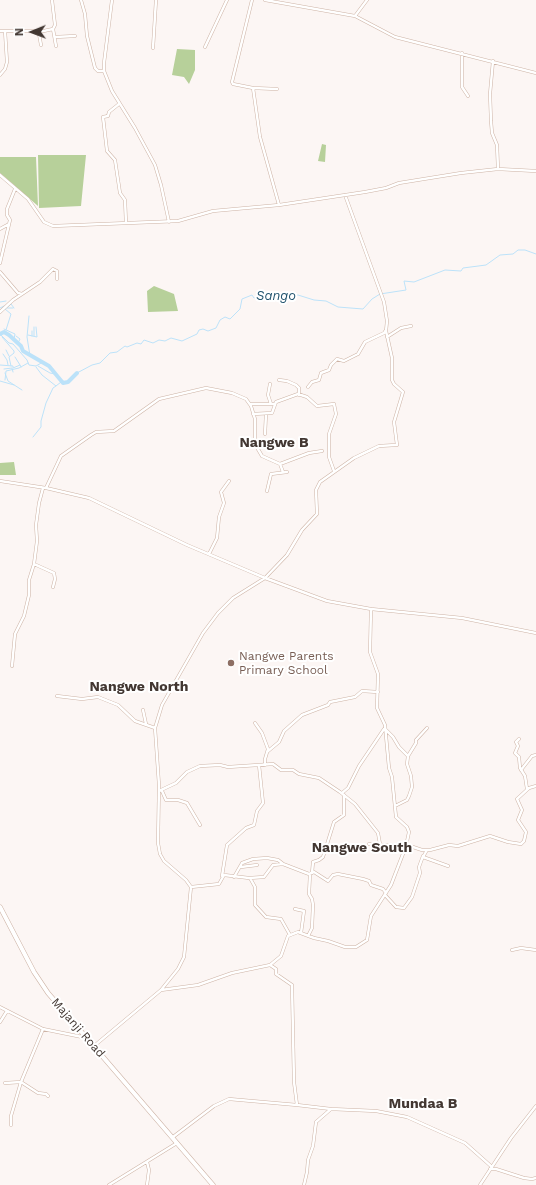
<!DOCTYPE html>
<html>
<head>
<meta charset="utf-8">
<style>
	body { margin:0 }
	#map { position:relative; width:536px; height:1185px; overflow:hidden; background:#fcf6f4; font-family:"Work Sans",sans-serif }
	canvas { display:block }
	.north { position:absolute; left:12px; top:12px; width:40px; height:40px; -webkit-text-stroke:3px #fff; paint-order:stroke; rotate:269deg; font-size:11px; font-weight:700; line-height:16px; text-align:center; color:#423732 }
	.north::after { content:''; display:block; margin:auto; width:14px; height:18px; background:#423732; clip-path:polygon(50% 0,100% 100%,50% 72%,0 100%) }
</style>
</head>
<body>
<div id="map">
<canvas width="536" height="1185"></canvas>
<div class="north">N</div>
</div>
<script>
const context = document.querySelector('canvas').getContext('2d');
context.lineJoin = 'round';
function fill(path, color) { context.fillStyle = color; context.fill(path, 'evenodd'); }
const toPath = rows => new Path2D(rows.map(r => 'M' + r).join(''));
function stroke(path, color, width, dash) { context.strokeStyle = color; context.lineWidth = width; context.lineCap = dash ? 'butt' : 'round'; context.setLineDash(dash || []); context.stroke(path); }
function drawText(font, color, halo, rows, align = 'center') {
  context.font = font + ' "Work Sans",sans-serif'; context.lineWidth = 4; context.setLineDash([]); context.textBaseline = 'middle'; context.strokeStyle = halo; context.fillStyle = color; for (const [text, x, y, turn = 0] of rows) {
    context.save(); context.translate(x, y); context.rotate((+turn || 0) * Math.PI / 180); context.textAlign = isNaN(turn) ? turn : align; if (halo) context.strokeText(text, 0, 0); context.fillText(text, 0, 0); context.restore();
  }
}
fill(toPath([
	[177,49,195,50,195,70,189,84,184,77,172,75],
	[322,144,326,145,325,162,318,161],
	[38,155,86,155,81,206,39,208],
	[0,157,36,157,38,206,0,173],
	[154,286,174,294,178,311,148,312,147,291],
	[14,462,16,475,0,475,0,463]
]), '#b7d09a');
stroke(toPath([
	[0,302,6,301],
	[0,308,4,306],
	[7,308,13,308],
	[29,316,27,337,30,356],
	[4,329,15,334,14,339],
	[6,330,11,314,5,309,11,304,14,308],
	[32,331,32,336],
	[0,334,9,343,13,344,27,360,29,365,36,366,43,362],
	[28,335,37,337,36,327],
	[16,336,20,339,18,343],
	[34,336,34,327],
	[2,337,14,351,14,353,9,357,11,366],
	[6,350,9,356],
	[3,354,7,360,8,365],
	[15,357,20,365],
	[0,365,13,366,13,368,20,365,21,367],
	[38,366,50,373,55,374],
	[36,367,42,375,56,386,61,382],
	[4,369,12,368,13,372],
	[5,373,8,381,22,390],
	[77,373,92,365,100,363,110,353,117,352,125,346,127,347,137,343,141,344,144,340,153,343,159,340,165,341,171,338,182,341,197,334,199,330,203,329,208,331,216,328,220,320,225,317,230,319,240,309,242,299,252,295,254,298,262,295,274,293,280,293,284,297,298,295,314,300,326,301,338,307,363,309,372,299,380,294,406,290,404,281,414,282,445,270,461,271,463,268,486,265,500,255,513,254,518,250,525,250,536,254],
	[5,380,6,371,19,368,28,363],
	[0,381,14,385],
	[33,437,41,427,41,421,46,403,53,388,56,386]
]), '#bce2f9', 1);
stroke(toPath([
	[0,334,4,332,9,335,21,346,23,351,49,366,63,383,68,382,77,373]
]), '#bce2f9', 4);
const minor = toPath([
	[81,0,85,14,87,36,95,68,98,71,104,71],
	[112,0,104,63,104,71,112,91,135,128,155,165,161,185,169,222],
	[252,0,232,82,233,84,253,88,260,137,279,205],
	[265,0,355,16,395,37,536,73],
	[355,16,367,0],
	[53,29,56,46],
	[0,31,36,31,39,34,41,45],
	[39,32,53,29,55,25,52,0],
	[55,37,75,36],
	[205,47,227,0],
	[153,48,156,0],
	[462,53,462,87,468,96],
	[493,61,490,94,491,121,492,133,497,145,498,169],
	[0,75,5,69,7,62,5,31],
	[253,88,277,89],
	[119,104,109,112,108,116,103,117,107,151,115,160,120,193,125,200,126,223],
	[0,175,28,199,44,222,53,226,178,221,213,211,279,205,365,192,386,188,399,183,461,173,498,169,536,171],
	[345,195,384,302,387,321,386,331,392,358,392,380,394,384,403,392,394,422,397,445],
	[0,229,9,224],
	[0,263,10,220,7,215,7,209,15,189],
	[0,272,18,293,22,294],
	[0,312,13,300,40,282,53,269,57,271,57,279],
	[387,337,401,328,411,326],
	[279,380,287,381,296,385,299,388,299,395],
	[270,384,268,395,271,404],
	[308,387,312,382,319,380,321,373,329,370,331,365,337,359,344,361,358,354,365,342,384,333,386,330],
	[251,404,274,404],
	[253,414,272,413,276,402,298,394,307,397,317,406,334,404,336,414,329,434,329,457,334,471],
	[265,434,266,414],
	[280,464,309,453,322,451],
	[0,481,46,488,89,498,187,545,265,578,327,601,371,609,462,618,536,633],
	[46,488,61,456,91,435,96,432,114,431,159,399,206,388,232,393,246,399,251,406,255,419,255,444,262,456,280,464,283,472],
	[267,491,271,474,287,472],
	[209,554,217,538,219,517,224,503,221,492,229,481],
	[34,564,54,573,55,579,53,587],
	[12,666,15,634,24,616,29,595,29,580,34,564,37,541,36,525,39,503,43,488],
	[57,696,82,699,98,697,118,705,135,721,155,728],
	[143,710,146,724],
	[255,723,262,733,268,749,265,759,265,765],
	[385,729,393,737,399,747,408,756],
	[519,739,516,742,518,746,515,753,519,757,520,768,525,776,527,789],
	[267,752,279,742,284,731,302,715,328,705,330,702,355,697,362,691,378,692],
	[521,770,532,756,536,755],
	[159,791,176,783,187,772,200,766,220,765,228,767,273,764,281,770,293,770,299,774,319,778,340,792,355,804,378,833,380,844],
	[162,791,166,800,178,800,187,803,200,825],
	[342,793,348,788,359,766,384,729],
	[395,806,407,800,409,796,412,787,411,776,407,764,408,756,416,743,416,740,427,728],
	[369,844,410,846,422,850,430,850,449,845,458,846,490,836,508,842,521,844,524,841,526,832,518,820,522,810,517,799,529,788,536,786],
	[427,850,423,857,448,866],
	[241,867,257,865],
	[312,873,313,862,319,860,323,857,334,822,344,815,344,795],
	[222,876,227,845,246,828,254,825,257,811,263,803,259,765],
	[234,877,242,863,253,859,267,858,278,860,282,863],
	[250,878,255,887,255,905,266,917,281,919,290,935],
	[191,887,219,884,224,875,249,878,264,877,273,865,283,864,309,874,314,872,328,881,333,875,338,874,363,879,369,881,371,885,383,889,386,893],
	[385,895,396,907,404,908,412,897,420,873,419,867,423,856],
	[295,909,304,911,301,933],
	[308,936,312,928,313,905,312,899,309,894,310,874],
	[512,950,521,948,536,950],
	[270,965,276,969,276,974,292,985,294,1082,297,1105,331,1109],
	[161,990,198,985,232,973,270,965,281,956,288,936,298,932,314,938,328,941,345,947,356,947,367,940,371,916,391,885,406,846,409,832,407,827,396,817,392,777,389,768,385,725,377,708,378,674,370,652,371,609],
	[0,1007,43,1029,87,1038],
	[0,1022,7,1011],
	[43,1029,21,1082,38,1093,46,1094,48,1096],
	[94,1046,161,990,178,969,184,957,191,887,186,880,164,861,160,854,158,843,159,785,155,728,162,705,203,633,218,613,233,598,265,578,287,555,302,530,317,514,316,490,320,482,354,458,379,446,396,445],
	[5,1083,21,1082,11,1116,11,1125],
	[173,1137,214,1106,229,1099,297,1105],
	[147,1162,149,1170,147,1185],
	[490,1169,496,1169,524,1178,532,1179,536,1178],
	[109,1185,177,1143],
	[304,1185,307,1172,308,1160,313,1146,316,1122,331,1109,376,1111,407,1117,465,1143,492,1167],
	[480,1185,511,1138,536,1106]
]);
const secondary = toPath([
	[0,907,34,972,48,993,213,1185]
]);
stroke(minor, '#cdb3a5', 3.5);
stroke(secondary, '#cdb3a5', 5);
stroke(minor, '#fff', 2.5);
stroke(secondary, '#fff', 4);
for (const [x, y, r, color] of [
	[231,663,4,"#8d6e63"]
]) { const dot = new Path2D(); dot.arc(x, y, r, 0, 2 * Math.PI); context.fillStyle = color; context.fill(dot); stroke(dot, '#fff', 1.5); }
drawText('12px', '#785e54', '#fff', [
	["Nangwe Parents",239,656],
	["Primary School",239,670]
], 'left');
drawText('12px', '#423732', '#fff', [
	["Majanji Road",78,1028,49]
]);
drawText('italic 13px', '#22536e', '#fff', [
	["Sango",276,296]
]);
drawText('bold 14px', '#423732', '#fff', [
	["Nangwe B",274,443],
	["Nangwe North",139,687],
	["Nangwe South",362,848],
	["Mundaa B",423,1104]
]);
</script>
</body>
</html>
